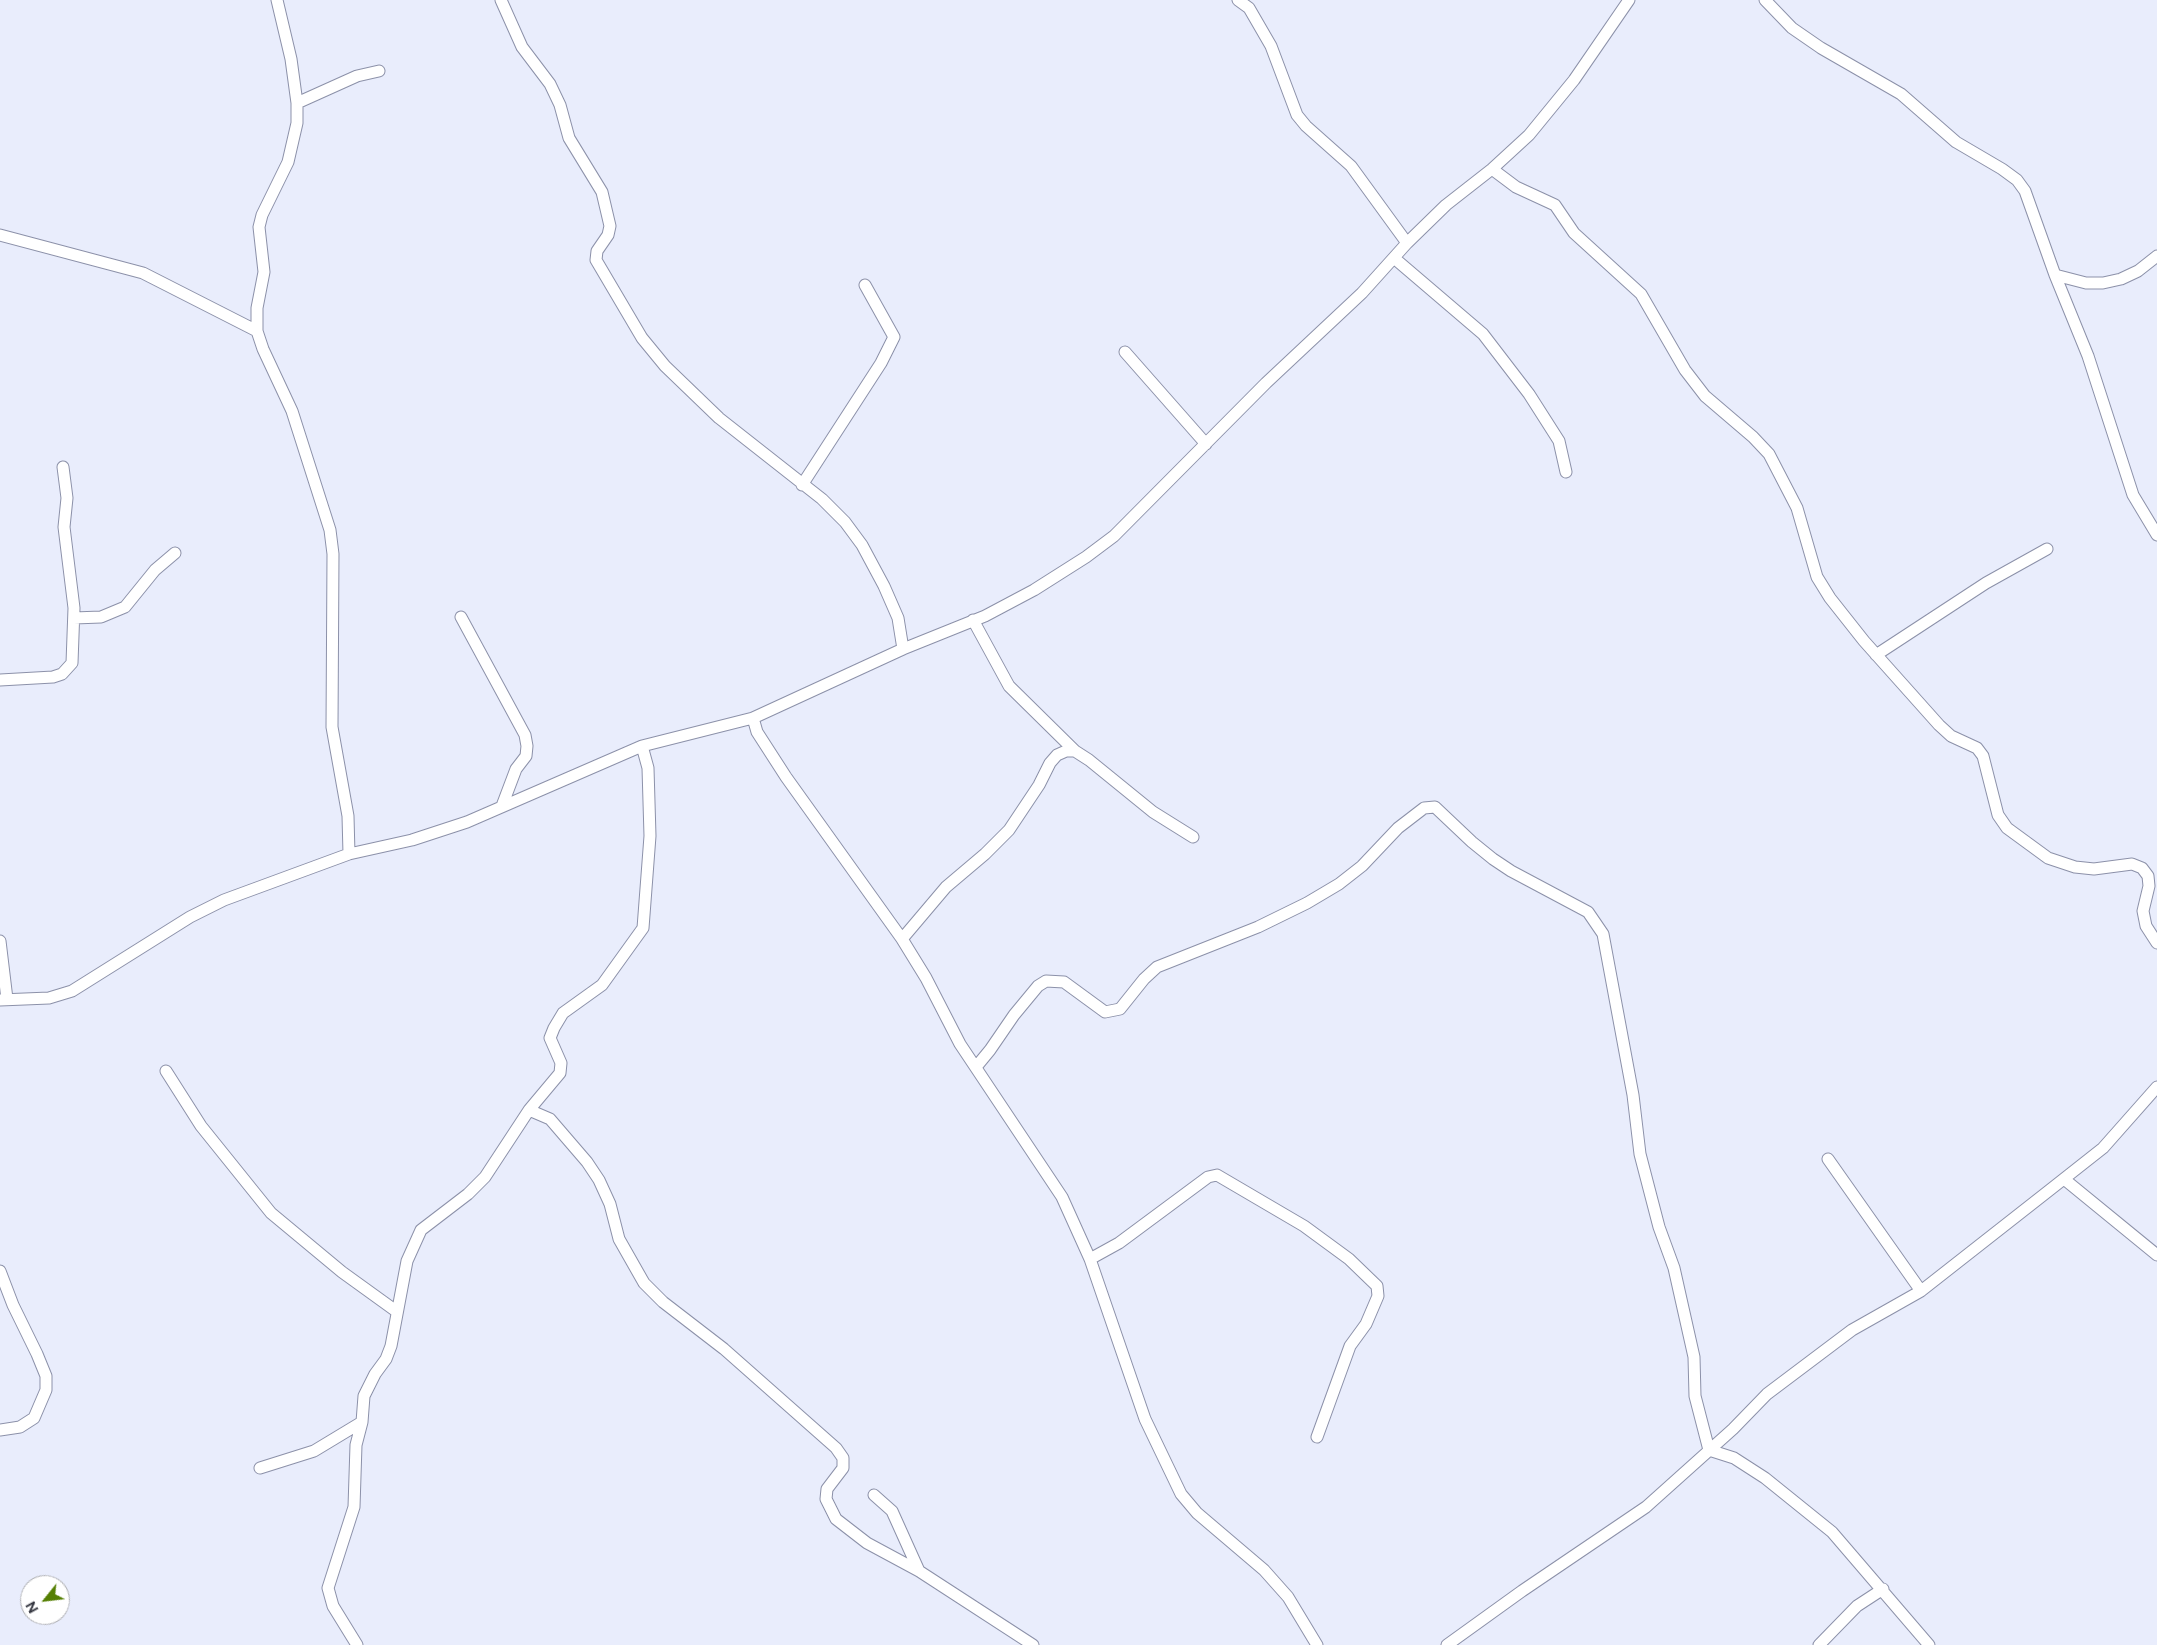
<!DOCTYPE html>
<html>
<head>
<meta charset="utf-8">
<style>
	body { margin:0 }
	#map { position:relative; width:2157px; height:1645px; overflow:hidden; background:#e9edfc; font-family:Figtree,sans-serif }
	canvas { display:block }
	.north { position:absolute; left:20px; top:1575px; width:50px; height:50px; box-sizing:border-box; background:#fff; border:1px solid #aeafb3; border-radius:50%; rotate:241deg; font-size:14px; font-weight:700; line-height:20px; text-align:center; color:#343640 }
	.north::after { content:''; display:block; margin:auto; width:18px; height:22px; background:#557f03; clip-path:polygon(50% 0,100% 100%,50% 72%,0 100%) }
</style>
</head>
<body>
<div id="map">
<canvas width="2157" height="1645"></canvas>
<div class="north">N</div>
</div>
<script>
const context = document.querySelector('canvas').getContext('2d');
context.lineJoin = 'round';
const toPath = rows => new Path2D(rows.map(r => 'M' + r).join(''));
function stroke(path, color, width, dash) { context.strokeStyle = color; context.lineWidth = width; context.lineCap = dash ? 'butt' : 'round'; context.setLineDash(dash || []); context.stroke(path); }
const minor = toPath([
	[277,0,291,59,297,103,297,123,288,162,262,215,259,227,264,272,257,308,257,331,263,349,292,411,330,530,333,554,332,727,348,816,349,854],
	[501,0,522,47,550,84,560,105,569,138,602,192,610,226,608,235,597,251,596,260,642,338,665,366,719,418,822,499,845,522,862,545,884,586,898,618,903,649],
	[1238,0,1249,8,1271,46,1297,115,1306,126,1351,166,1407,243],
	[1765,0,1792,28,1821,48,1901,94,1956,142,2002,169,2017,180,2025,191,2055,275,2088,356,2133,495,2157,535],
	[297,103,357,76,379,71],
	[1492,169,1516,187,1555,205,1574,233,1641,294,1685,370,1705,396,1753,437,1769,454,1797,508,1817,577,1830,598,1864,641,1939,725,1951,736,1977,748,1983,756,1998,815,2007,828,2048,858,2075,867,2094,869,2132,864,2142,868,2148,876,2149,886,2143,911,2146,926,2157,943],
	[0,235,143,273,257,331],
	[1394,258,1483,334,1529,394,1559,441,1566,472],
	[2055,275,2086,283,2103,283,2121,279,2138,271,2157,256],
	[1125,352,1206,444],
	[802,485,881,363,894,337,865,285],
	[461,617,525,735,527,746,526,756,516,769,502,806],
	[74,618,101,617,125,607,155,570,175,553],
	[973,620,1009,686,1075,751],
	[1876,655,1986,583,2047,549],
	[0,680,53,677,62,674,72,663,74,608,64,527,67,498,63,467],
	[753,718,757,732,786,777,902,939,926,978,960,1044,1062,1197,1090,1259,1145,1419,1181,1494,1197,1513,1264,1570,1288,1597,1317,1645],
	[902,939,946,887,985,854,1009,830,1039,785,1050,763,1057,755,1066,751,1075,751,1089,760,1153,812,1193,837],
	[0,941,7,999],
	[0,1000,49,998,72,991,190,917,224,900,349,854,412,840,467,822,642,746,753,718,903,649,985,616,1034,590,1086,557,1114,536,1266,383,1362,293,1407,243,1446,205,1492,169,1529,135,1574,80,1629,0],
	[976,1067,990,1050,1014,1015,1038,986,1046,981,1064,982,1105,1012,1120,1009,1144,979,1157,967,1258,927,1307,903,1339,884,1362,866,1398,828,1424,808,1435,807,1472,842,1493,859,1511,871,1588,912,1603,934,1633,1095,1640,1154,1659,1227,1674,1268,1694,1357,1695,1396,1709,1450,1734,1458,1765,1478,1832,1532,1929,1645],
	[166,1071,201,1126,271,1213,342,1272,396,1311],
	[529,1110,550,1119,587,1162,599,1180,610,1204,619,1239,644,1283,663,1302,724,1349,836,1448,843,1458,843,1468,827,1489,826,1499,836,1519,867,1543,919,1571,1033,1645],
	[1828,1159,1921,1291],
	[2064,1179,2157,1255],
	[1090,1259,1119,1243,1208,1177,1217,1175,1304,1226,1349,1259,1377,1286,1378,1296,1366,1324,1350,1346,1317,1437],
	[0,1271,13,1305,37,1354,46,1376,46,1390,34,1418,20,1427,0,1430],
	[260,1468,314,1451,362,1422],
	[874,1495,892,1511,919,1571],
	[357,1645,333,1606,328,1588,354,1507,356,1445,362,1422,364,1396,375,1374,386,1359,391,1346,407,1261,421,1230,468,1194,485,1177,529,1110,560,1073,561,1063,550,1038,554,1028,563,1013,602,985,643,928,650,836,648,768,642,746],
	[1447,1645,1522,1591,1646,1507,1733,1429,1767,1394,1852,1330,1921,1291,2051,1189,2103,1148,2157,1087],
	[1819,1645,1857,1606,1883,1589]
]);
stroke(minor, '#8c91a9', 13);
stroke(minor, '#fff', 11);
</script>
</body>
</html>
